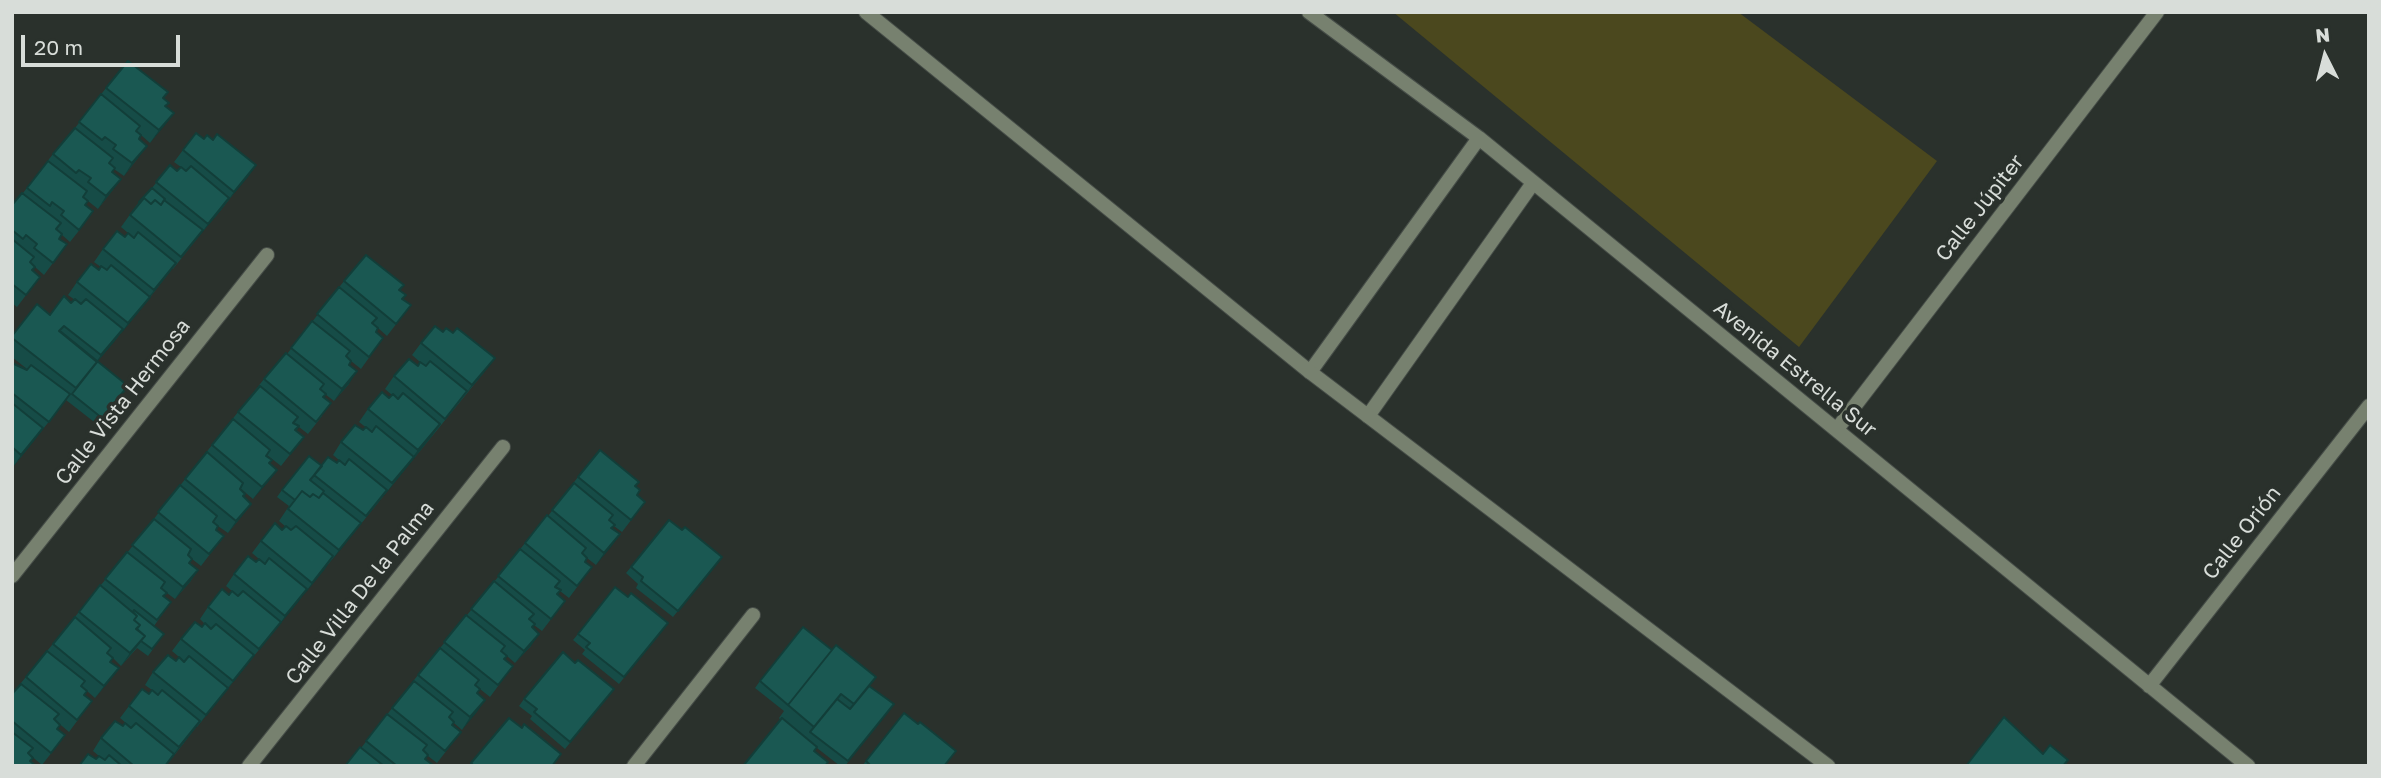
<!DOCTYPE html>
<html>
<head>
<meta charset="utf-8">
<style>
	body { margin:0 }
	#map { position:relative; width:2381px; height:778px; overflow:hidden; background:#2a312c; font-family:"Golos Text",sans-serif }
	canvas { display:block }
	.frame { position:absolute; inset:0; border:14px solid #d8ddd9; pointer-events:none }
	.north { position:absolute; left:2290px; top:21px; width:70px; height:70px; -webkit-text-stroke:5px #2a312c; paint-order:stroke; rotate:354deg; font-size:19px; font-weight:700; line-height:28px; text-align:center; color:#d8ddd9 }
	.north::after { content:''; display:block; margin:auto; width:24px; height:32px; background:#d8ddd9; clip-path:polygon(50% 0,100% 100%,50% 72%,0 100%) }
	.scale { position:absolute; left:21px; top:35px; width:159px; height:32px; box-sizing:border-box; border:4px solid #d8ddd9; border-top:0; padding-left:9px; font-size:21px; line-height:24px; white-space:nowrap; color:#d8ddd9; -webkit-text-stroke:5px #2a312c; paint-order:stroke }
</style>
</head>
<body>
<div id="map">
<canvas width="2381" height="778"></canvas>
<div class="frame"></div>
<div class="north">N</div>
<div class="scale">20 m</div>
</div>
<script>
const context = document.querySelector('canvas').getContext('2d');
context.lineJoin = 'round';
function fill(path, color) { context.fillStyle = color; context.fill(path, 'evenodd'); }
const toPath = rows => new Path2D(rows.map(r => 'M' + r).join(''));
function stroke(path, color, width, dash) { context.strokeStyle = color; context.lineWidth = width; context.lineCap = dash ? 'butt' : 'round'; context.setLineDash(dash || []); context.stroke(path); }
function drawText(font, color, halo, rows, align = 'center') {
  context.font = font + ' "Golos Text",sans-serif'; context.lineWidth = 7; context.setLineDash([]); context.textBaseline = 'middle'; context.strokeStyle = halo; context.fillStyle = color; for (const [text, x, y, turn = 0] of rows) {
    context.save(); context.translate(x, y); context.rotate((+turn || 0) * Math.PI / 180); context.textAlign = isNaN(turn) ? turn : align; if (halo) context.strokeText(text, 0, 0); context.fillText(text, 0, 0); context.restore();
  }
}
fill(toPath([
	[1393,12,1738,12,1937,161,1799,347]
]), '#4b481e');
const minor = toPath([
	[1309,12,1479,138,2248,766],
	[1310,372,1479,138],
	[1368,416,1533,183],
	[1837,429,2157,12],
	[12,576,267,255],
	[2149,686,2369,406],
	[249,766,503,447],
	[634,766,753,615]
]);
const tertiary = toPath([
	[866,12,1310,372,1828,766]
]);
stroke(minor, '#464d48', 16);
stroke(tertiary, '#464d48', 16);
stroke(minor, '#77816f', 14);
stroke(tertiary, '#77816f', 14);
fill(toPath([
	[106,88,163,98,166,107,174,113,150,143,141,135,139,139,138,158,124,176,114,169,112,172,121,179,112,191,98,209,88,201,85,205,85,223,70,242,62,235,59,239,67,244,44,275,35,267,33,270,40,277,17,307,12,303,12,205,23,193,53,154,75,128],
	[204,139,213,140,256,165,221,210,199,236,173,269,172,269,141,309,97,362,128,386,98,425,66,400,13,467,12,363,27,369,12,357,12,336,75,300,68,295,77,282,99,270,101,267,94,262,103,249,125,237,134,238,121,227,139,202,152,188,170,165,177,171,181,167,174,162,183,150],
	[344,281,404,285,400,291,403,299,411,305,387,336,378,328,376,332,383,338,361,369,351,361,349,365,349,384,334,401,325,394,323,398,322,416,308,434,299,427,296,431,304,437,281,466,267,455,270,464,277,470,253,499,240,488,243,496,242,516,228,533,218,526,216,530,224,536,201,566,192,559,189,563,198,570,190,582,175,599,167,593,164,596,171,602,154,626,164,634,148,656,137,648,121,666,113,658,110,662,110,680,95,698,87,691,84,695,83,713,69,732,55,720,57,729,56,747,42,765,29,754,31,761,12,766,12,694,127,553,264,379,287,354],
	[421,343,486,370,411,462,352,535,303,595,197,727,197,726,166,766,79,766,96,759,99,756,93,751,101,738,123,726,132,728,120,718,129,706,149,694,152,690,145,685,153,672,176,661,185,662,172,651,181,639,202,627,205,624,200,619,208,607,229,595,232,591,226,586,234,574,256,562,265,564,252,553,261,541,282,530,285,526,279,521,289,506,277,497,282,490,322,466,337,463,345,465,333,455,341,442,363,430,372,432,359,422,368,409,389,398,392,395,385,389,394,376,418,366,420,362,412,355],
	[578,477,639,482,636,487,637,495,645,502,622,532,614,526,612,529,620,534,596,565,587,558,585,562,592,567,569,598,560,591,558,595,565,601,542,631,534,625,532,628,531,646,515,663,507,656,505,659,513,666,490,697,480,689,477,693,485,700,462,730,454,723,452,725,461,732,437,763,428,756,425,759,433,766,345,766,361,748,418,675,494,582,525,543,548,516],
	[682,530,722,557,673,617,636,588,638,584,626,573,631,567],
	[668,623,619,684,582,654,585,650,573,640,578,634],
	[575,663,614,689,565,749,530,719,532,716,519,706,524,699],
	[760,681,869,686,894,704,845,766,840,766,817,748,814,752,826,766,779,718,784,711,755,688],
	[866,761,945,766,862,766]
]), '#164c47');
fill(toPath([
	[174,113,165,125,150,143,159,130],
	[147,146,138,158,124,176,132,163],
	[256,165,248,177,225,204,234,192],
	[121,179,112,191,98,209,106,196],
	[229,198,221,210,199,236,208,224],
	[176,263,141,309,120,335,128,323],
	[123,329,115,341,92,368,101,355],
	[495,358,486,370,463,397,472,385],
	[357,371,349,384,334,401,342,389],
	[440,424,432,436,384,496,418,450],
	[43,428,34,441,13,467,21,455],
	[277,470,268,482,253,499,262,487],
	[251,504,242,516,228,533,236,521],
	[361,523,352,535,330,563,339,550],
	[620,534,611,547,596,565,604,553],
	[333,556,325,569,304,595,312,583],
	[198,570,190,582,175,599,183,587],
	[307,589,299,601,277,628,285,616],
	[539,634,531,646,515,663,524,651],
	[145,636,136,648,121,666,130,653],
	[254,655,245,667,197,727,206,715],
	[119,668,110,680,95,698,104,686],
	[485,700,477,712,462,730,470,717],
	[200,721,166,766,165,766,179,747]
]), '#123e39');
const building = toPath([
	[128,61,168,92,163,98,169,103,165,106,174,113,159,130,106,88,128,61],
	[101,94,140,126,136,131,141,135,139,139,147,146,132,163,113,149,116,145,105,137,102,140,79,122,101,94],
	[75,128,113,158,109,163,115,168,112,172,121,179,106,196,88,182,91,178,79,170,76,173,53,154,75,128],
	[196,133,204,139,207,135,213,140,217,134,256,165,234,192,183,150,196,133],
	[48,161,87,191,83,197,88,201,85,205,93,211,79,230,61,215,64,211,52,202,50,206,27,188,48,161],
	[170,165,177,171,181,167,186,171,191,166,229,198,208,224,156,182,170,165],
	[152,188,165,199,161,205,155,200,151,204,144,198,140,203,139,202,152,188],
	[22,193,61,223,56,229,62,234,59,239,67,244,53,263,34,248,37,244,26,235,23,239,12,230,12,205,22,193],
	[144,198,151,204,155,200,161,205,164,200,203,230,181,257,130,215,144,198],
	[117,231,125,237,128,233,134,238,138,232,176,263,154,290,103,249,117,231],
	[12,239,34,257,30,262,35,267,32,270,40,277,26,295,12,284,12,239],
	[366,255,404,285,399,290,406,295,402,299,411,305,396,324,344,281,366,255],
	[91,264,99,270,101,266,107,270,111,265,150,297,128,323,77,282,91,264],
	[339,287,377,318,372,323,378,328,376,332,383,338,369,357,317,314,339,287],
	[64,296,71,303,75,299,81,304,86,299,123,329,101,355,64,326,59,331,97,362,76,388,12,338,12,336,37,304,50,315,64,296],
	[312,321,350,351,346,356,351,361,349,365,357,371,342,389,291,348,312,321],
	[435,326,443,332,446,328,453,333,457,328,495,358,472,385,421,343,435,326],
	[60,331,128,386,102,418,72,394,97,362,60,331],
	[286,353,324,384,320,389,326,394,323,397,331,403,316,422,264,379,286,353],
	[409,359,418,366,420,362,426,366,430,361,467,391,445,419,394,376,409,359],
	[12,363,27,370,31,365,70,394,49,422,12,393,12,363],
	[260,386,298,417,293,423,299,426,295,430,304,437,290,454,238,412,260,386],
	[382,392,389,398,393,394,398,399,403,393,440,424,418,450,368,409,382,392],
	[12,403,43,428,21,455,12,447,12,403],
	[233,419,270,450,266,456,272,460,269,463,277,470,262,487,212,445,233,419],
	[355,425,363,430,366,427,372,432,376,426,414,457,392,483,341,442,355,425],
	[600,450,639,482,635,486,640,490,637,495,645,502,631,520,578,477,600,450],
	[207,452,243,483,240,489,245,494,243,496,251,504,236,521,185,479,207,452],
	[309,456,322,466,310,480,324,491,319,498,313,494,310,497,302,491,295,500,282,490,309,456],
	[328,457,337,463,339,460,345,465,349,459,387,490,366,516,314,475,328,457],
	[574,483,613,515,609,520,615,525,611,528,620,534,604,553,552,510,574,483],
	[180,485,217,516,213,522,218,526,216,530,224,536,209,554,158,512,180,485],
	[302,491,310,497,313,494,319,498,323,493,361,523,339,550,288,509,302,491],
	[547,515,586,548,582,553,587,558,585,562,592,567,577,586,525,543,547,515],
	[154,519,191,549,188,555,192,559,189,563,198,570,183,587,132,545,154,519],
	[669,520,682,530,685,527,722,557,678,611,641,581,643,577,631,567,669,520],
	[275,523,282,530,286,526,291,530,296,526,333,556,312,583,261,541,275,523],
	[520,549,560,581,555,587,561,590,557,594,565,601,551,619,498,576,520,549],
	[127,552,165,582,161,588,167,593,163,596,171,602,157,620,105,579,127,552],
	[248,556,256,562,259,559,265,564,269,558,307,589,285,616,234,574,248,556],
	[494,581,534,614,529,619,535,624,532,627,539,634,524,651,471,609,494,581],
	[100,585,137,616,134,620,140,625,136,629,145,636,130,653,79,612,100,585],
	[615,587,628,597,631,593,668,623,624,677,586,647,590,643,578,634,615,587],
	[222,589,229,595,232,591,238,596,243,591,281,622,259,649,208,607,222,589],
	[134,610,164,634,152,649,141,641,145,636,137,629,140,625,134,620,137,616,133,612,134,610],
	[466,615,505,646,501,651,507,656,504,659,513,666,498,685,444,642,466,615],
	[75,617,111,648,107,653,113,658,110,662,119,668,104,686,53,644,75,617],
	[195,622,202,627,205,623,211,629,216,624,254,655,233,681,181,639,195,622],
	[803,627,832,650,788,705,760,681,803,627],
	[836,645,876,677,854,704,841,694,814,727,788,705,836,645],
	[440,648,479,680,475,685,480,689,477,693,485,700,470,717,418,675,440,648],
	[47,651,85,681,81,686,87,691,84,695,92,701,77,720,26,677,47,651],
	[563,652,575,663,578,660,614,689,570,742,534,712,537,709,524,699,563,652],
	[168,655,176,661,179,657,184,662,189,656,228,688,206,715,153,672,168,655],
	[414,681,453,712,449,717,454,722,452,725,461,732,445,751,392,708,414,681],
	[21,684,59,714,54,719,60,725,57,729,65,735,51,753,12,721,12,694,21,684],
	[869,686,894,704,848,761,810,732,837,699,850,709,869,686],
	[142,689,149,694,152,690,158,695,162,690,200,721,179,747,129,706,142,689],
	[904,713,918,724,920,722,956,751,944,766,871,766,866,761,904,713],
	[387,714,427,745,423,750,428,755,425,759,433,765,433,766,397,766,366,741,387,714],
	[2004,717,2043,754,2050,745,2068,760,2063,766,1966,766,2004,717],
	[509,718,522,728,524,724,561,754,552,766,474,766,471,763,509,718],
	[782,718,817,747,814,751,828,762,825,766,743,766,782,718],
	[115,721,123,726,125,723,131,728,136,723,174,754,165,766,134,766,101,738,115,721],
	[12,732,33,748,28,753,33,758,30,761,36,766,12,766,12,732],
	[360,747,384,766,345,766,360,747],
	[88,754,96,759,99,756,105,760,109,755,122,766,79,766,88,754]
]);
fill(building, '#1a5852');
stroke(building, '#123e39', 2);
drawText('21px', '#d8ddd9', '#2a312c', [
	["Calle Júpiter",1980,208,-52],
	["Avenida Estrella Sur",1795,369,39],
	["Calle Vista Hermosa",123,402,-52],
	["Calle Orión",2242,533,-52],
	["Calle Villa De la Palma",360,593,-52]
]);
</script>
</body>
</html>
